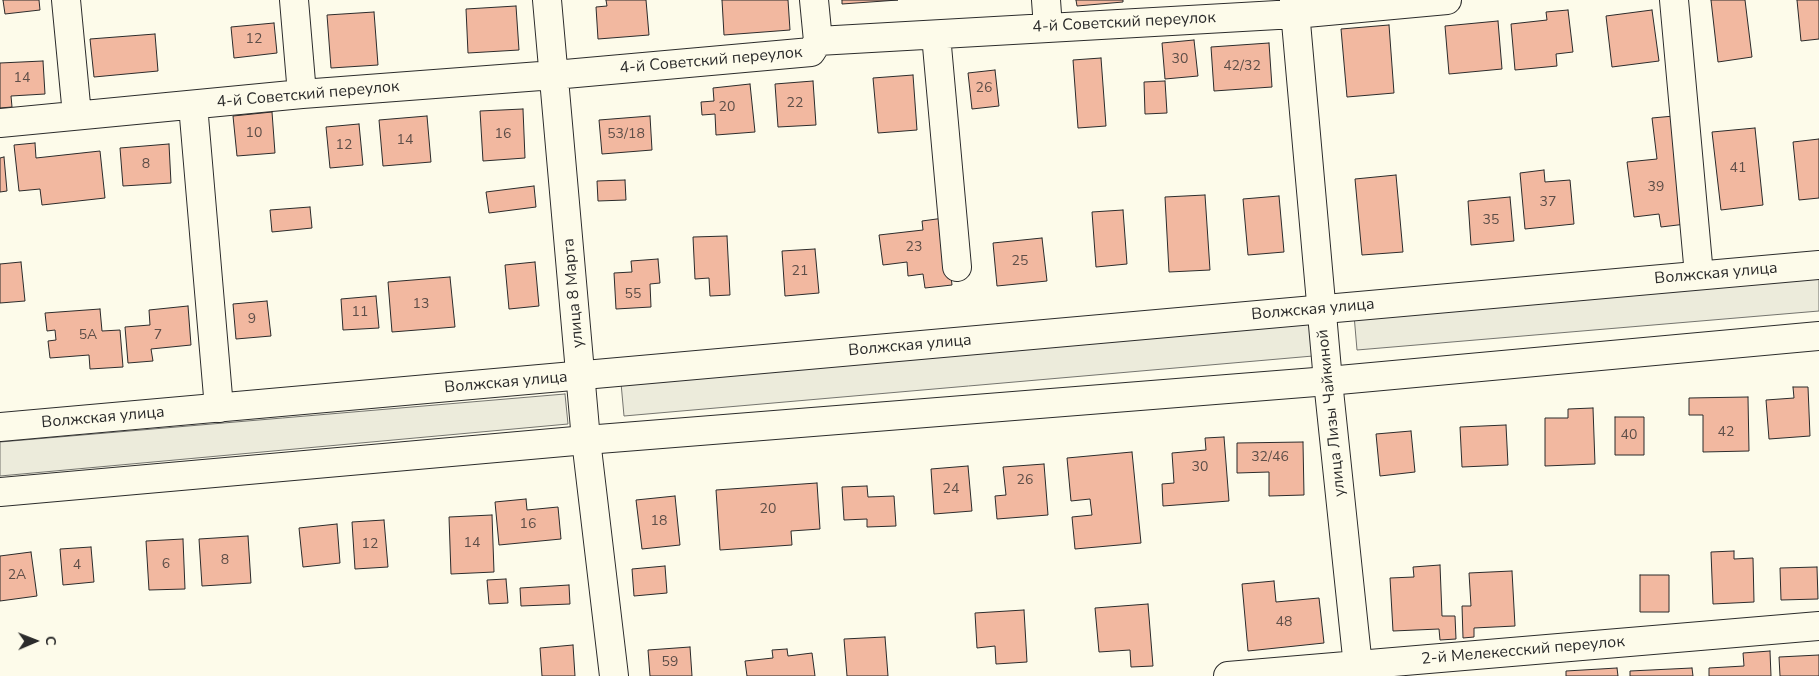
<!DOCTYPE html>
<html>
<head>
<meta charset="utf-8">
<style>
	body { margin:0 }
	#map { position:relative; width:1819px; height:676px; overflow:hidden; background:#fdfbea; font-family:"Nunito Sans",sans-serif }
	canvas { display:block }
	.north { position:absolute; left:10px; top:616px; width:50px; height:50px; -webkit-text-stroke:4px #fdfbea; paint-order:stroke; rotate:89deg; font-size:14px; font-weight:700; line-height:20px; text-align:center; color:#2b2b2b }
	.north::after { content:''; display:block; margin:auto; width:18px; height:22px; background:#2b2b2b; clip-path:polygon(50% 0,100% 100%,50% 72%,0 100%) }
</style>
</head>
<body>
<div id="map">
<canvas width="1819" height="676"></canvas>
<div class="north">С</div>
</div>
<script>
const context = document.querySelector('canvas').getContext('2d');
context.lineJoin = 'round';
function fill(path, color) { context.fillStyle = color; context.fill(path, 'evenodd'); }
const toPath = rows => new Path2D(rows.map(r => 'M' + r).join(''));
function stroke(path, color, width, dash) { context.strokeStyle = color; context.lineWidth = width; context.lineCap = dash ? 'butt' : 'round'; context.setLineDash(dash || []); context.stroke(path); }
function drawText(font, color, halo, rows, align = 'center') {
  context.font = font + ' "Nunito Sans",sans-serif'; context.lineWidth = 4; context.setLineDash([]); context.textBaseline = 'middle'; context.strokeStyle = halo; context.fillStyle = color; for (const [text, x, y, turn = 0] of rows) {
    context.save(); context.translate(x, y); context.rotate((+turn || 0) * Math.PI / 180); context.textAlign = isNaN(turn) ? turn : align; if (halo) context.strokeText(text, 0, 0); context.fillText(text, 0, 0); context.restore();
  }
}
const green = toPath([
	[1819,277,1819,311,1357,350,1354,315,1819,277],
	[1310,322,1313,356,624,416,621,383,1310,322],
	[565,394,568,424,0,476,0,442,565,394]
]);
fill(green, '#ecebdb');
stroke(green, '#74746e', 1);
const building = toPath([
	[3,0,39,0,40,10,5,14,3,0],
	[606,0,646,0,649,35,598,39,596,7,607,6,606,0],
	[722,0,788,0,790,30,724,35,722,0],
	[842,0,898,0,842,4,842,0],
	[1076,0,1123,0,1123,2,1077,6,1076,0],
	[1711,0,1745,0,1752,57,1718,62,1711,0],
	[1797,0,1819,0,1819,39,1801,41,1797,0],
	[516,6,519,50,468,53,466,9,516,6],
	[1568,10,1573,52,1556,54,1557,66,1515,70,1511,24,1547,20,1546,12,1568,10],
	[1652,10,1659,61,1612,67,1606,16,1652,10],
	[374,12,378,65,331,68,327,15,374,12],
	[1498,21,1502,69,1449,74,1445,26,1498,21],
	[274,23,277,53,234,58,231,27,274,23],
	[1389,25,1394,93,1347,97,1341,29,1389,25],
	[155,34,158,71,94,77,90,39,155,34],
	[1194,40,1198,76,1165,79,1162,43,1194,40],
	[1269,43,1272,87,1214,91,1211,47,1269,43],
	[1101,58,1106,126,1078,128,1073,60,1101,58],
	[43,61,45,94,11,96,12,107,0,108,0,63,43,61],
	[995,70,999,106,972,109,968,73,995,70],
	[913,75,917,130,878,133,873,78,913,75],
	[813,81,816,125,778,127,775,84,813,81],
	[1165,81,1167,113,1145,114,1144,82,1165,81],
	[750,84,755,132,716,135,715,114,702,115,701,102,714,101,713,88,750,84],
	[523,109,525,158,483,161,480,111,523,109],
	[272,112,275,153,237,156,233,116,272,112],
	[427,116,431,162,383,166,379,120,427,116],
	[650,116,652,150,602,154,599,120,650,116],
	[1674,116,1686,224,1661,227,1659,214,1634,217,1627,162,1657,159,1652,118,1674,116],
	[359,124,363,165,330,168,326,127,359,124],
	[1755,128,1763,205,1721,210,1712,132,1755,128],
	[1819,139,1819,198,1799,200,1793,142,1819,139],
	[35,143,36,158,100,151,105,198,42,205,40,189,19,191,14,145,35,143],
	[169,144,171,183,123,186,120,148,169,144],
	[4,157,7,191,0,192,0,158,4,157],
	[1544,170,1545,182,1570,180,1574,224,1525,229,1520,173,1544,170],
	[1396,175,1403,252,1362,255,1355,179,1396,175],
	[625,180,626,200,598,201,597,181,625,180],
	[534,186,536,207,489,213,486,192,534,186],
	[1205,195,1210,270,1169,272,1165,197,1205,195],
	[1279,196,1284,252,1248,255,1243,199,1279,196],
	[1510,197,1514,241,1471,245,1468,201,1510,197],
	[310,207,312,228,272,232,270,210,310,207],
	[1123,210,1127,264,1096,267,1092,212,1123,210],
	[944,218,952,285,925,288,923,274,908,276,907,262,883,265,879,235,923,230,922,221,944,218],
	[727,236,730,295,710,296,709,278,695,279,693,237,727,236],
	[1042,238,1047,281,997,286,993,243,1042,238],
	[815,249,819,293,785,296,782,251,815,249],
	[658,259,660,283,650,284,651,307,616,309,614,273,632,272,631,261,658,259],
	[21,262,25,301,0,303,0,264,21,262],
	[535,262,539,306,509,309,505,265,535,262],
	[450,277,455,327,392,332,388,282,450,277],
	[376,296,379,328,343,330,341,299,376,296],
	[267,301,271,336,236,339,233,304,267,301],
	[188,306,191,345,151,349,153,361,128,363,125,327,150,325,149,310,188,306],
	[100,309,102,331,120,330,123,367,90,369,89,355,50,358,48,341,56,340,55,330,47,331,45,313,100,309],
	[1793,387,1808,387,1810,436,1769,439,1766,400,1794,398,1793,387],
	[1748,397,1749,451,1703,452,1703,415,1689,415,1689,398,1748,397],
	[1593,408,1595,464,1545,466,1545,418,1568,418,1568,409,1593,408],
	[1615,417,1644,417,1644,455,1615,455,1615,417],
	[1506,425,1508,465,1462,467,1460,427,1506,425],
	[1411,431,1415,472,1380,476,1376,434,1411,431],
	[1224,437,1229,501,1163,506,1162,484,1174,483,1172,453,1206,450,1205,438,1224,437],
	[1303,442,1304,495,1269,496,1269,472,1237,473,1237,443,1303,442],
	[1132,452,1141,543,1075,549,1072,517,1092,515,1090,499,1071,501,1067,458,1132,452],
	[1044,464,1048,515,997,519,995,496,1006,495,1003,467,1044,464],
	[968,466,972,511,934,514,931,469,968,466],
	[817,483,820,529,791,531,792,545,720,550,716,490,817,483],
	[867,486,868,497,894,496,896,526,867,527,867,519,844,520,842,487,867,486],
	[675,496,680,545,642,549,636,500,675,496],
	[526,499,527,510,558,507,561,539,499,545,495,502,526,499],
	[492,515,494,572,451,574,449,517,492,515],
	[384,520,388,567,355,569,352,522,384,520],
	[337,524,340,563,303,567,299,528,337,524],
	[248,536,251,583,202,586,199,539,248,536],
	[183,539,185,589,149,590,146,541,183,539],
	[91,547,94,582,63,585,60,549,91,547],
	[1734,551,1734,559,1753,558,1754,602,1713,604,1711,552,1734,551],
	[31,552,37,596,0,601,0,556,31,552],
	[1440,565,1442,616,1455,616,1456,639,1440,640,1439,629,1393,631,1390,578,1414,577,1413,567,1440,565],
	[665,566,667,593,634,596,632,569,665,566],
	[1817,567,1818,599,1781,600,1780,568,1817,567],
	[1512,571,1515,626,1474,628,1474,637,1463,638,1462,606,1471,606,1469,573,1512,571],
	[1640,575,1669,575,1669,612,1640,612,1640,575],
	[506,579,508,603,489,604,487,580,506,579],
	[1274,581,1276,602,1319,598,1324,643,1248,651,1242,584,1274,581],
	[569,585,570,604,521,606,520,588,569,585],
	[1148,604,1153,666,1131,667,1130,650,1099,652,1095,608,1148,604],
	[1024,610,1027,662,996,664,995,646,977,648,975,613,1024,610],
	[885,637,888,676,847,676,844,639,885,637],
	[573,645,575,676,542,676,540,648,573,645],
	[690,647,692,676,650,676,648,650,690,647],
	[787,649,788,656,812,653,815,676,747,676,745,661,773,658,772,650,787,649],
	[1770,651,1771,676,1709,676,1709,668,1744,666,1743,653,1770,651],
	[1819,655,1819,676,1780,676,1779,657,1819,655],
	[1617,668,1618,676,1566,676,1566,671,1617,668],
	[1692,668,1693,676,1630,676,1630,671,1692,668]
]);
fill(building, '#f2b8a0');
stroke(building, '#2b2b2b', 1);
const minor = toPath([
	[66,0,77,115],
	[294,0,302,94],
	[547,0,586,440,614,676],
	[814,0,818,41],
	[1046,0,1048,28],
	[1294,0,1328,381,1359,676],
	[1674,0,1699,275],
	[936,35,957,267],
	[193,105,219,408],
	[0,123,302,94,554,75,811,52,818,41,1295,14,1447,0],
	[1228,676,1819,626]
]);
const major = toPath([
	[0,427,1819,265],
	[0,492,586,440,1328,381,1819,336]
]);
stroke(minor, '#2b2b2b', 30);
stroke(major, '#2b2b2b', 30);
stroke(minor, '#fdfbea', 28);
stroke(major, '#fdfbea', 28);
drawText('14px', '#5d4e48', null, [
	["12",254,40],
	["30",1180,60],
	["42/32",1242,67],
	["14",22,79],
	["26",984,89],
	["22",795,104],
	["20",727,108],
	["10",254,134],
	["16",503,135],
	["53/18",626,135],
	["14",405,141],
	["12",344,146],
	["8",146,165],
	["41",1738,169],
	["39",1656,188],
	["37",1548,203],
	["35",1491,221],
	["23",914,248],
	["25",1020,262],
	["21",800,272],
	["55",633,295],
	["13",421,305],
	["11",360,313],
	["9",252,320],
	["5А",88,336],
	["7",158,336],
	["42",1726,433],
	["40",1629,436],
	["32/46",1270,458],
	["30",1200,468],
	["26",1025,481],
	["24",951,490],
	["20",768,510],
	["18",659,522],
	["16",528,525],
	["14",472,544],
	["12",370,545],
	["8",225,561],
	["6",166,565],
	["4",77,566],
	["2А",17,576],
	["48",1284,623],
	["59",670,663]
]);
drawText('16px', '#2b2b2b', '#fdfbea', [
	["4-й Советский переулок",1124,23,-3],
	["4-й Советский переулок",711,61,-5],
	["4-й Советский переулок",308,95,-5],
	["Волжская улица",1716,274,-5],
	["улица 8 Марта",574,293,-95],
	["Волжская улица",1313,310,-5],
	["Волжская улица",910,346,-5],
	["Волжская улица",506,383,-5],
	["улица Лизы Чайкиной",1332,413,-96],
	["Волжская улица",103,418,-5],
	["2-й Мелекесский переулок",1523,651,-5]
]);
</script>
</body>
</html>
